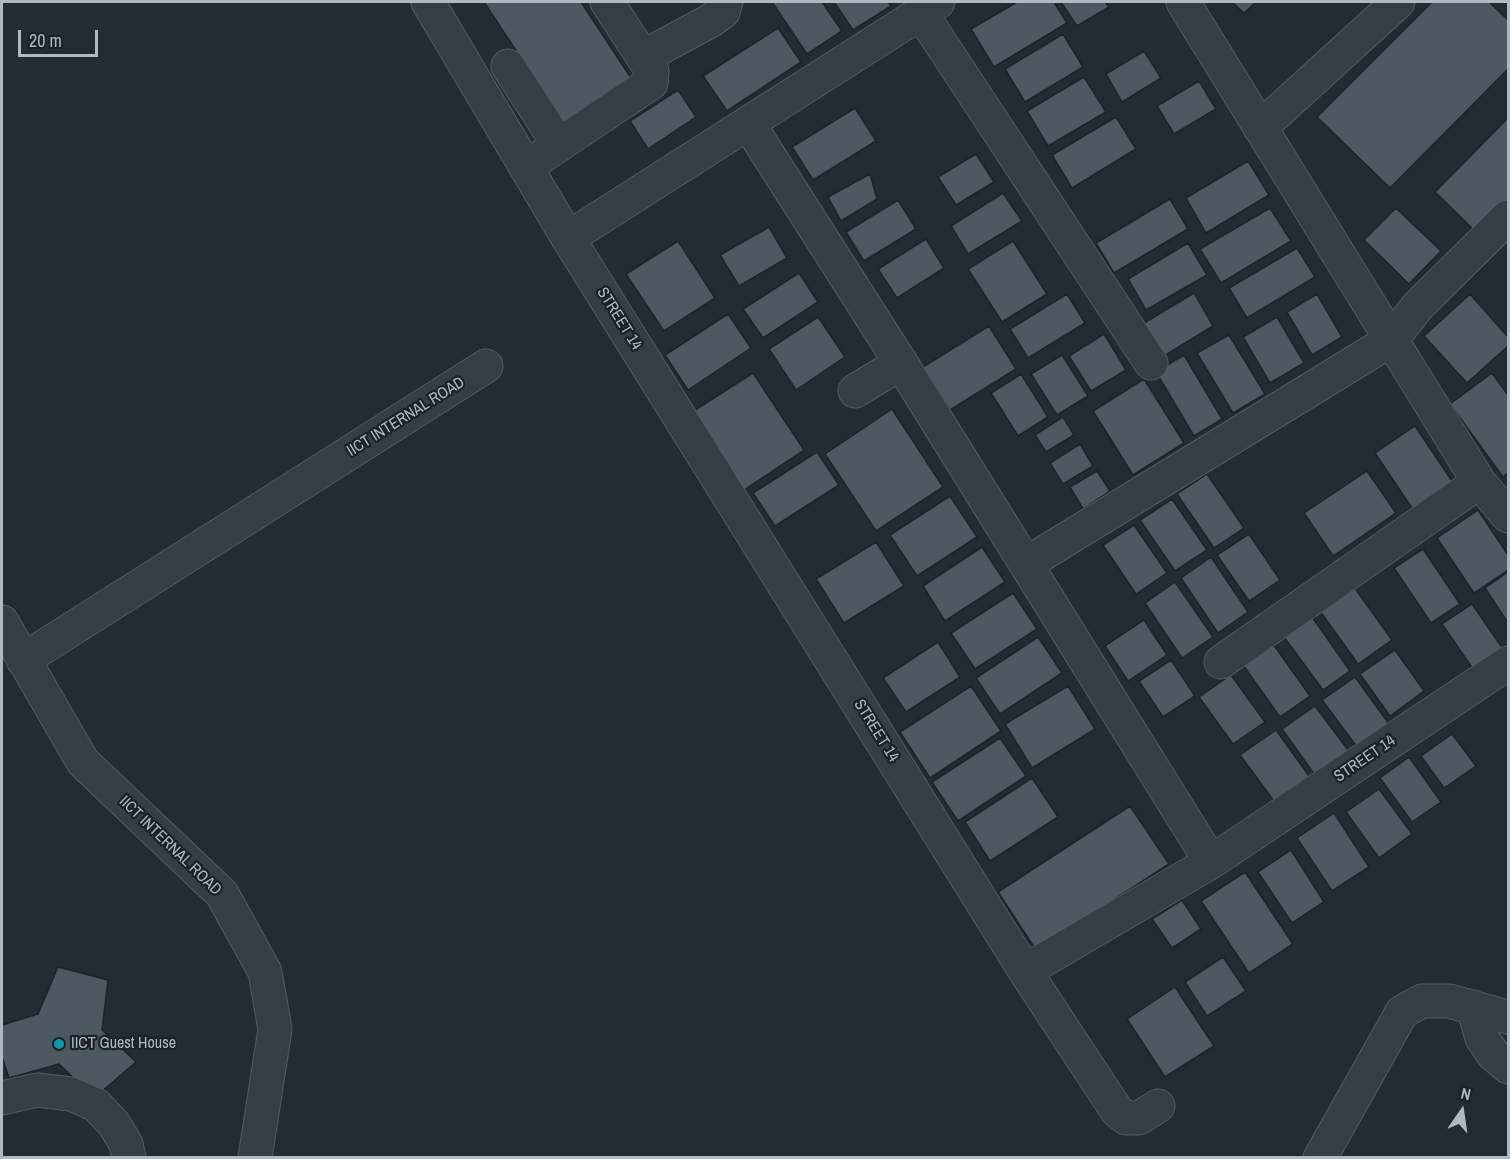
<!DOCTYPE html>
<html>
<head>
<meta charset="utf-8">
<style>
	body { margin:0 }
	#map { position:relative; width:1510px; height:1159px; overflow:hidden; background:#212c33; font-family:"Archivo Narrow",sans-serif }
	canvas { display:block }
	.frame { position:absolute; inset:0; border:3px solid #afb9c1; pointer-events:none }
	.north { position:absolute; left:1432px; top:1081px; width:60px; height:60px; -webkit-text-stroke:4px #1a2228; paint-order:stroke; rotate:13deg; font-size:16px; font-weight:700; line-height:24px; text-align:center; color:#afb9c1 }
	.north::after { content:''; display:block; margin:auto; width:21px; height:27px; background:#afb9c1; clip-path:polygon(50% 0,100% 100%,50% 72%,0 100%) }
	.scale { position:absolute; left:18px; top:30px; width:80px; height:27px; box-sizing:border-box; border:3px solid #afb9c1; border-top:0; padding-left:8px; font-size:18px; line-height:21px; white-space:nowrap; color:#afb9c1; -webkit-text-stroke:4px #1a2228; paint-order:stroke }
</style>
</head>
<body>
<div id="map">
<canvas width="1510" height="1159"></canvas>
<div class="frame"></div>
<div class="north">N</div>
<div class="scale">20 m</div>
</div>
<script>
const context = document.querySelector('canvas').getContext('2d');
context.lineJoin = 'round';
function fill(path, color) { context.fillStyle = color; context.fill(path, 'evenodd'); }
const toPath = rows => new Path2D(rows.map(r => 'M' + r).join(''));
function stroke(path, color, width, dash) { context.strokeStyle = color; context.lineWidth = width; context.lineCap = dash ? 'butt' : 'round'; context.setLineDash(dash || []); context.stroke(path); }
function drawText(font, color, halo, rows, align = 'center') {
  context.font = font + ' "Archivo Narrow",sans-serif'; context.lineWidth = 4.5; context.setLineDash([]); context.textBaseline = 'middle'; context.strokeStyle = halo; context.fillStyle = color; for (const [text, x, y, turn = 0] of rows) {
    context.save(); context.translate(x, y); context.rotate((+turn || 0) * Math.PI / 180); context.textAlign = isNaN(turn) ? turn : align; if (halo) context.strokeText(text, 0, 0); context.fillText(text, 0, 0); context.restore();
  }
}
const building = toPath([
	[484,2,581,2,633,81,565,125,484,2],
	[772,2,822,2,842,31,807,54,772,2],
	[834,2,888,2,891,6,853,30,834,2],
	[1017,2,1054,2,1067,23,994,67,971,29,1017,2],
	[1061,2,1105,2,1109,7,1077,26,1061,2],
	[1232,2,1256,2,1244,13,1232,2],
	[1432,2,1489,2,1508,20,1508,69,1390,188,1317,117,1432,2],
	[778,28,801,62,727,111,703,76,778,28],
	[1063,34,1083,67,1025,102,1005,69,1063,34],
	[1144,51,1161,78,1122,102,1106,74,1144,51],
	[1084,77,1106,112,1048,146,1027,111,1084,77],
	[1199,81,1216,109,1174,134,1157,106,1199,81],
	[678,90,696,117,648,149,630,121,678,90],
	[855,108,876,141,813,180,792,147,855,108],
	[1116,117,1136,149,1072,188,1052,155,1116,117],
	[1508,118,1508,200,1477,233,1435,192,1508,118],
	[976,154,994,182,956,205,938,177,976,154],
	[1248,161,1269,195,1206,233,1186,198,1248,161],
	[870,174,877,199,841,221,828,197,870,174],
	[1003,193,1022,221,968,254,951,226,1003,193],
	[1170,199,1188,229,1114,273,1096,243,1170,199],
	[898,200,916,229,864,261,846,232,898,200],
	[1270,208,1291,241,1221,283,1200,249,1270,208],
	[1396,208,1441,251,1409,284,1364,240,1396,208],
	[769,227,787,258,739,286,720,255,769,227],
	[926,239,944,268,897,298,878,269,926,239],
	[678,241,715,298,664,331,626,274,678,241],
	[1013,241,1047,294,1002,322,968,269,1013,241],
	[1188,243,1207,275,1146,310,1128,279,1188,243],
	[1297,248,1315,277,1247,318,1229,288,1297,248],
	[799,273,818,302,763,338,743,309,799,273],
	[1194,293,1213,326,1164,356,1144,323,1194,293],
	[1067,294,1085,323,1028,358,1010,329,1067,294],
	[1317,294,1342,337,1312,355,1287,312,1317,294],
	[1470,294,1508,337,1508,346,1467,383,1424,336,1470,294],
	[728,314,751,348,688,390,665,355,728,314],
	[818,317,845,357,796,390,769,349,818,317],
	[1277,317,1304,363,1270,383,1243,337,1277,317],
	[989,326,1016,369,950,410,923,367,989,326],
	[1104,334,1126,370,1091,391,1069,356,1104,334],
	[1229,335,1265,394,1233,413,1197,353,1229,335],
	[1062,355,1088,396,1057,415,1031,374,1062,355],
	[1184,355,1222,419,1194,436,1156,372,1184,355],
	[753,373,804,450,744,490,692,412,753,373],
	[1492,373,1508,395,1508,473,1503,477,1450,404,1492,373],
	[1021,374,1048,417,1018,436,991,393,1021,374],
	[1144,379,1184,443,1133,475,1093,411,1144,379],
	[892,409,943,487,876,531,825,454,892,409],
	[1063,417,1074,435,1046,452,1035,435,1063,417],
	[1415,426,1454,484,1414,511,1375,453,1415,426],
	[1080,444,1093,466,1063,484,1050,463,1080,444],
	[817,452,839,485,775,526,753,493,817,452],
	[1097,471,1110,491,1083,509,1070,487,1097,471],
	[1367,471,1396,513,1333,556,1304,513,1367,471],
	[1207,474,1244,528,1214,548,1177,494,1207,474],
	[950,496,977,537,917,576,890,535,950,496],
	[1172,499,1207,550,1175,571,1140,520,1172,499],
	[1478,510,1508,555,1508,570,1474,593,1437,538,1478,510],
	[1134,525,1167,573,1136,594,1103,545,1134,525],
	[1249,534,1280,580,1249,601,1217,555,1249,534],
	[876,542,904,586,844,623,816,579,876,542],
	[982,547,1005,582,945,621,923,586,982,547],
	[1423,549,1460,604,1431,623,1394,568,1423,549],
	[1211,557,1248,612,1218,633,1181,578,1211,557],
	[1508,572,1508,623,1485,588,1508,572],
	[1175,582,1213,637,1182,658,1145,603,1175,582],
	[1354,587,1392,640,1358,664,1320,611,1354,587],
	[1013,593,1037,629,975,669,951,633,1013,593],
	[1472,604,1503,649,1473,669,1442,624,1472,604],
	[1312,617,1350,671,1323,690,1284,637,1312,617],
	[1144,620,1167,655,1128,681,1105,646,1144,620],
	[1038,637,1062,673,1000,714,976,678,1038,637],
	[938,642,960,677,906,712,883,678,938,642],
	[1273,644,1310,696,1280,717,1243,665,1273,644],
	[1395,650,1424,691,1390,716,1360,674,1395,650],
	[1171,660,1195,696,1163,717,1139,681,1171,660],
	[1231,675,1265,722,1233,744,1199,697,1231,675],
	[1355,677,1389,724,1357,747,1322,700,1355,677],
	[971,686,1001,731,930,778,900,732,971,686],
	[1068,686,1095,729,1032,768,1005,724,1068,686],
	[1315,706,1351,754,1317,778,1282,729,1315,706],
	[1276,730,1309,776,1274,801,1240,755,1276,730],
	[1452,734,1476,766,1444,788,1421,756,1452,734],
	[1000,738,1026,776,958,821,932,782,1000,738],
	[1409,757,1441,802,1412,822,1380,778,1409,757],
	[1032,778,1058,817,990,861,965,822,1032,778],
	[1379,789,1412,834,1379,858,1346,812,1379,789],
	[1130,806,1169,864,1036,950,998,892,1130,806],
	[1334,813,1369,867,1332,891,1297,838,1334,813],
	[1291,850,1324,902,1292,923,1258,872,1291,850],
	[1245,872,1293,944,1249,973,1201,901,1245,872],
	[1182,900,1201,929,1172,948,1152,919,1182,900],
	[1223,957,1246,991,1207,1016,1185,982,1223,957],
	[58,967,108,980,102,1030,136,1062,94,1098,59,1064,9,1078,2,1057,2,1025,38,1014,58,967],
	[1175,987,1214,1046,1165,1077,1127,1019,1175,987]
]);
fill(building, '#4d5961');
stroke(building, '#1c242a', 1.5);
const minor = toPath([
	[428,2,568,238,1025,971,1211,862,1508,663],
	[1183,2,1479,482,1508,516],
	[921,13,1151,363],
	[643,57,710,21,723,12,726,2],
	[508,66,559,145],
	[748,123,901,363,1211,862],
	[1260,128,1398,2],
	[526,167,651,83,652,71,607,2],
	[568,238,938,2],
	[855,391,901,363],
	[1026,564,1391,340,1418,306,1508,217],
	[2,622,83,762,222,894,265,972,275,1029,255,1158],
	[23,660,486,366],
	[1221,662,1479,482],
	[1025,971,1117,1111,1126,1118,1139,1118,1158,1106],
	[1473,1007,1482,1038,1493,1054,1508,1067],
	[2,1098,37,1090,71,1094,96,1105,114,1124,126,1144,129,1158],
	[1320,1158,1402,1012,1422,1001,1449,1001,1508,1017]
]);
stroke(minor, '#525b62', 35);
stroke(minor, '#343e44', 33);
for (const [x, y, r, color] of [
	[59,1044,6,"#0f9aa8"]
]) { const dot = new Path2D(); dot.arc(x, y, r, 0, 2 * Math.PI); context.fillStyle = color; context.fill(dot); stroke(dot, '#1a2228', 2); }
drawText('16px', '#afb9c1', '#1a2228', [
	["STREET 14",619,319,58],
	["IICT INTERNAL ROAD",406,417,-32],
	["STREET 14",876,731,58],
	["STREET 14",1365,759,-34],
	["IICT INTERNAL ROAD",170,846,44]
]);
drawText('16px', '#afb9c1', '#1a2228', [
	["IICT Guest House",71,1044]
], 'left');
</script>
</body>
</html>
